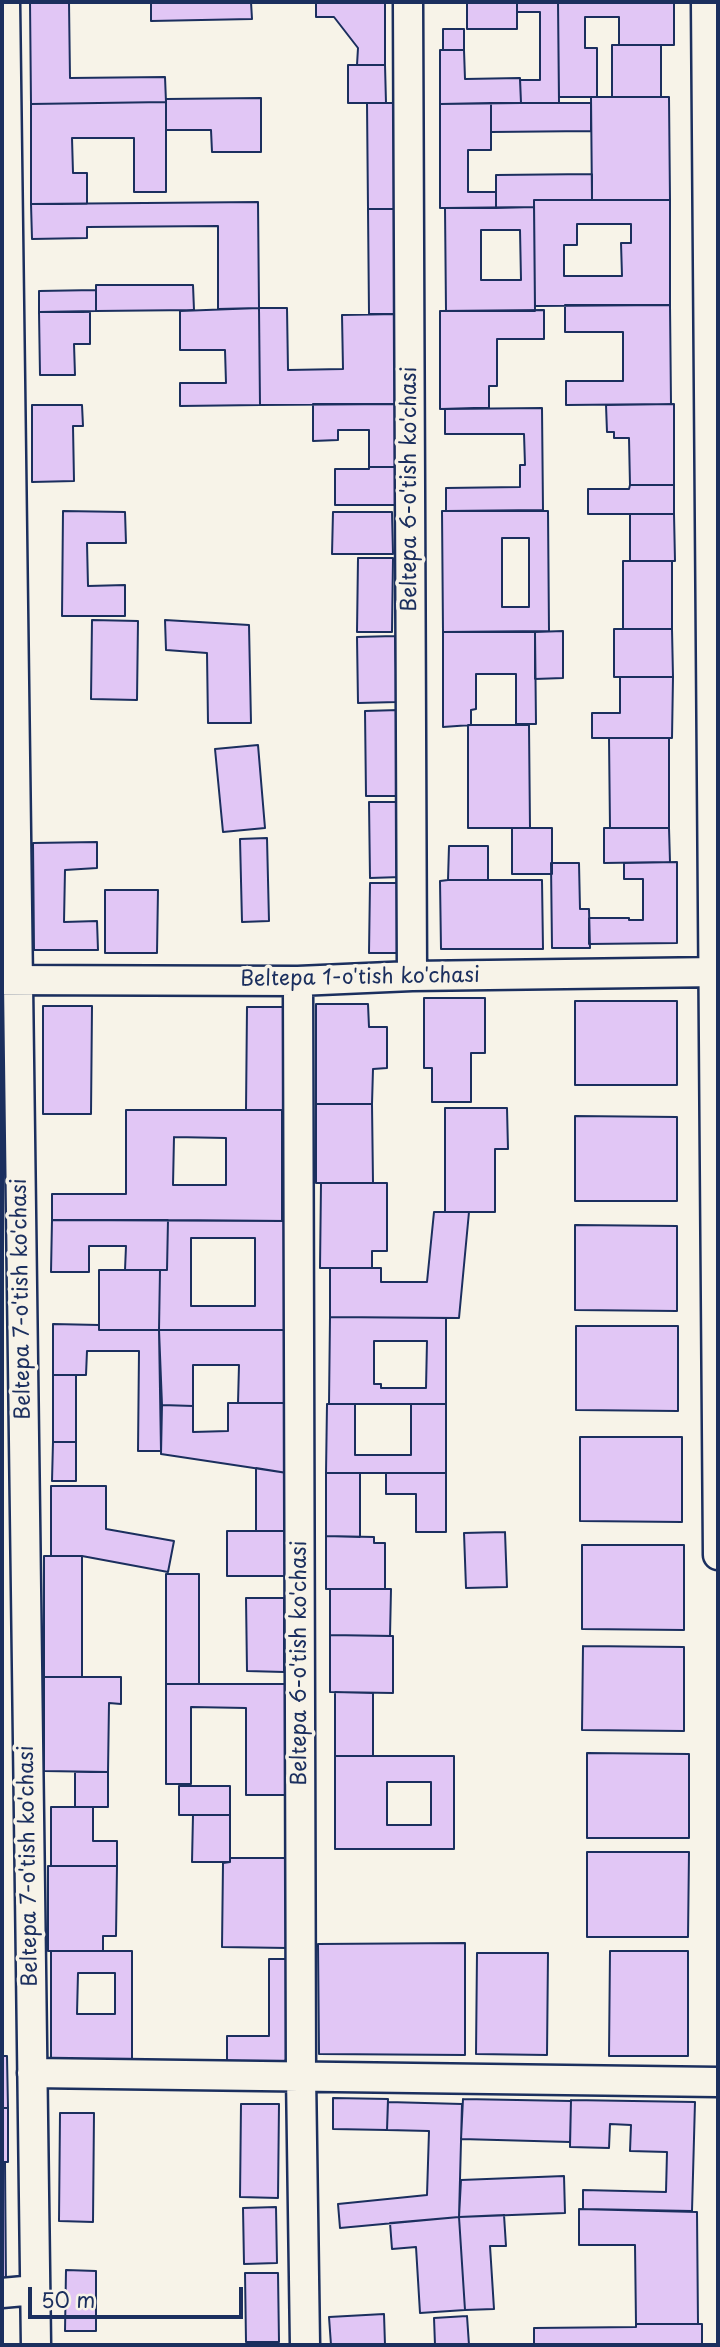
<!DOCTYPE html>
<html>
<head>
<meta charset="utf-8">
<style>
	body { margin:0 }
	#map { position:relative; width:720px; height:2347px; overflow:hidden; background:#f7f3e8; font-family:"Playpen Sans",sans-serif }
	canvas { display:block }
	.frame { position:absolute; inset:0; border:4px solid #1b2f5e; pointer-events:none }
	.scale { position:absolute; left:28px; top:2287px; width:215px; height:32px; box-sizing:border-box; border:4px solid #1b2f5e; border-top:0; padding-left:9px; font-size:21px; line-height:24px; white-space:nowrap; color:#1b2f5e; -webkit-text-stroke:5px #f7f3e8; paint-order:stroke }
</style>
</head>
<body>
<div id="map">
<canvas width="720" height="2347"></canvas>
<div class="frame"></div>
<div class="scale">50 m</div>
</div>
<script>
const context = document.querySelector('canvas').getContext('2d');
context.lineJoin = 'round';
function fill(path, color) { context.fillStyle = color; context.fill(path, 'evenodd'); }
const toPath = rows => new Path2D(rows.map(r => 'M' + r).join(''));
function stroke(path, color, width, dash) { context.strokeStyle = color; context.lineWidth = width; context.lineCap = dash ? 'butt' : 'round'; context.setLineDash(dash || []); context.stroke(path); }
function drawText(font, color, halo, rows, align = 'center') {
  context.font = font + ' "Playpen Sans",sans-serif'; context.lineWidth = 7; context.setLineDash([]); context.textBaseline = 'middle'; context.strokeStyle = halo; context.fillStyle = color; for (const [text, x, y, turn = 0] of rows) {
    context.save(); context.translate(x, y); context.rotate((+turn || 0) * Math.PI / 180); context.textAlign = isNaN(turn) ? turn : align; if (halo) context.strokeText(text, 0, 0); context.fillText(text, 0, 0); context.restore();
  }
}
const building = toPath([
	[30,2,69,2,70,78,165,77,166,102,31,104,30,2],
	[151,2,251,2,252,19,151,21,151,2],
	[316,2,385,2,385,65,357,65,358,48,334,17,316,17,316,2],
	[467,2,517,2,517,29,467,29,467,2],
	[517,2,558,2,559,103,521,103,520,80,540,80,540,12,517,12,517,2],
	[558,2,674,2,674,45,619,45,619,17,585,17,585,48,597,48,597,97,559,97,558,2],
	[443,29,464,29,464,50,443,50,443,29],
	[612,45,661,45,661,97,612,97,612,45],
	[440,50,464,50,465,79,520,78,521,103,440,104,440,50],
	[348,65,385,65,386,103,348,103,348,65],
	[591,97,669,97,670,200,592,200,591,97],
	[261,98,261,152,212,152,211,130,166,130,166,99,261,98],
	[166,102,166,192,134,192,134,138,72,138,73,173,87,173,87,204,31,204,31,104,166,102],
	[367,103,394,103,395,209,368,209,367,103],
	[491,103,591,103,591,131,491,132,491,103],
	[491,103,491,150,468,150,468,192,496,192,496,208,440,208,440,104,491,103],
	[592,174,592,200,534,200,534,207,496,208,496,175,592,174],
	[534,200,670,200,670,305,535,306,534,200],
	[577,224,631,224,631,243,621,243,622,276,564,276,564,245,577,245,577,224],
	[258,202,259,308,218,309,218,226,87,227,87,238,32,239,31,204,258,202],
	[534,207,535,311,446,311,445,208,534,207],
	[481,230,520,230,521,280,481,280,481,230],
	[368,209,395,209,396,314,369,314,368,209],
	[96,285,193,285,194,310,96,311,96,285],
	[96,290,96,311,39,312,39,291,96,290],
	[565,305,670,305,671,404,566,405,566,381,623,381,623,332,565,332,565,305],
	[259,308,287,308,288,370,343,369,342,315,398,314,399,404,260,405,259,308],
	[259,308,260,405,180,406,180,383,226,383,225,350,180,350,180,311,259,308],
	[544,310,544,339,497,339,497,386,489,386,489,408,440,409,440,311,544,310],
	[39,312,90,312,90,344,74,344,75,375,40,375,39,312],
	[313,404,399,404,399,467,369,467,369,430,338,430,338,440,313,441,313,404],
	[674,404,674,485,630,485,629,438,614,438,614,432,607,432,606,405,674,404],
	[32,405,82,405,83,426,73,426,74,481,32,482,32,405],
	[542,408,543,510,446,511,446,488,520,487,520,465,525,465,524,434,445,434,445,409,542,408],
	[369,467,396,467,397,505,335,505,335,469,369,469,369,467],
	[630,485,674,485,674,514,588,514,588,489,629,489,630,485],
	[63,511,125,512,126,543,87,543,88,586,125,585,125,616,62,616,63,511],
	[442,511,548,511,549,631,443,632,442,511],
	[502,538,529,538,529,607,502,607,502,538],
	[333,512,392,512,393,554,332,554,333,512],
	[630,514,674,514,675,561,630,561,630,514],
	[358,558,393,558,392,632,357,632,358,558],
	[623,561,672,561,672,629,623,629,623,561],
	[92,620,138,621,137,700,91,699,92,620],
	[165,620,249,625,251,723,208,723,207,653,166,650,165,620],
	[614,629,672,629,673,677,614,677,614,629],
	[563,631,563,678,535,679,535,632,563,631],
	[443,632,535,632,536,724,516,724,516,674,476,674,476,709,471,710,471,725,443,727,443,632],
	[395,636,397,702,358,703,357,637,395,636],
	[620,677,673,677,672,738,592,738,592,713,620,713,620,677],
	[399,710,400,796,366,796,365,711,399,710],
	[468,725,529,725,530,828,468,828,468,725],
	[609,738,669,738,669,828,610,828,609,738],
	[258,745,265,828,223,832,215,749,258,745],
	[369,802,400,802,401,877,370,878,369,802],
	[512,828,552,828,552,874,512,874,512,828],
	[604,828,669,828,670,862,604,863,604,828],
	[267,838,269,921,242,922,240,839,267,838],
	[97,842,97,868,65,870,64,922,97,921,98,950,34,950,33,843,97,842],
	[449,846,488,846,488,880,448,880,449,846],
	[677,862,677,943,589,944,589,918,629,918,629,920,643,920,643,879,624,879,624,863,677,862],
	[551,863,579,863,580,909,589,909,590,948,552,948,551,863],
	[448,880,542,880,543,949,441,949,440,881,448,880],
	[370,883,401,883,400,953,369,953,370,883],
	[105,890,158,890,157,953,105,953,105,890],
	[424,998,485,998,485,1053,471,1053,471,1102,432,1102,432,1068,424,1068,424,998],
	[575,1001,677,1001,677,1085,575,1085,575,1001],
	[316,1004,368,1004,369,1027,387,1027,387,1068,373,1069,372,1104,316,1104,316,1004],
	[43,1006,92,1006,91,1114,43,1114,43,1006],
	[247,1007,288,1007,287,1110,246,1110,247,1007],
	[316,1104,372,1104,373,1183,316,1183,316,1104],
	[445,1108,507,1108,508,1149,495,1149,495,1212,445,1212,445,1108],
	[126,1110,282,1110,282,1221,52,1220,52,1194,126,1194,126,1110],
	[174,1137,226,1138,226,1185,173,1185,174,1137],
	[575,1116,677,1117,677,1201,575,1201,575,1116],
	[321,1183,387,1183,387,1251,372,1251,372,1268,320,1268,321,1183],
	[434,1212,469,1212,459,1318,330,1317,330,1268,381,1268,381,1282,427,1282,434,1212],
	[52,1220,168,1220,167,1270,125,1270,126,1246,89,1246,89,1272,51,1272,52,1220],
	[168,1220,287,1221,287,1330,159,1330,160,1270,167,1270,168,1220],
	[191,1238,255,1238,255,1306,191,1306,191,1238],
	[575,1225,677,1226,677,1311,575,1310,575,1225],
	[99,1270,160,1270,159,1330,99,1330,99,1270],
	[330,1317,446,1318,446,1404,329,1404,330,1317],
	[374,1341,427,1341,426,1388,381,1388,381,1384,374,1384,374,1341],
	[53,1324,99,1325,99,1330,159,1330,161,1451,138,1451,139,1351,87,1351,86,1375,53,1375,53,1324],
	[576,1326,678,1326,678,1411,576,1410,576,1326],
	[159,1330,287,1330,287,1403,238,1403,239,1365,193,1365,193,1406,162,1405,159,1330],
	[53,1375,76,1375,76,1442,53,1442,53,1375],
	[228,1403,287,1403,287,1473,161,1454,162,1405,193,1406,193,1432,228,1431,228,1403],
	[327,1404,355,1404,355,1455,411,1455,411,1404,446,1404,446,1473,326,1473,327,1404],
	[580,1437,682,1437,682,1522,580,1521,580,1437],
	[53,1442,76,1442,76,1481,52,1481,53,1442],
	[256,1468,287,1473,287,1531,256,1531,256,1468],
	[326,1473,360,1473,360,1537,326,1536,326,1473],
	[386,1473,446,1473,446,1532,416,1532,416,1494,386,1494,386,1473],
	[51,1486,106,1486,106,1529,174,1541,168,1572,82,1556,51,1556,51,1486],
	[227,1531,287,1531,286,1576,227,1576,227,1531],
	[505,1532,507,1587,466,1588,464,1533,505,1532],
	[326,1536,374,1537,374,1543,385,1543,385,1589,326,1589,326,1536],
	[582,1545,684,1545,684,1630,582,1629,582,1545],
	[44,1556,82,1556,82,1677,44,1677,44,1556],
	[166,1574,199,1574,199,1684,166,1684,166,1574],
	[330,1589,391,1589,390,1636,330,1635,330,1589],
	[246,1598,284,1598,284,1672,247,1671,246,1598],
	[330,1635,393,1636,393,1693,330,1692,330,1635],
	[583,1646,684,1647,684,1731,582,1730,583,1646],
	[44,1677,121,1677,121,1704,109,1703,108,1772,44,1771,44,1677],
	[166,1684,287,1684,287,1795,246,1795,246,1708,191,1707,191,1784,166,1784,166,1684],
	[335,1692,373,1693,373,1756,335,1756,335,1692],
	[587,1753,689,1754,689,1838,587,1838,587,1753],
	[335,1756,454,1756,454,1849,335,1849,335,1756],
	[387,1782,431,1782,431,1825,387,1825,387,1782],
	[75,1772,108,1772,108,1807,75,1807,75,1772],
	[179,1786,230,1786,230,1815,179,1815,179,1786],
	[51,1807,93,1807,93,1841,117,1841,117,1866,51,1866,51,1807],
	[193,1815,230,1815,230,1862,192,1862,193,1815],
	[587,1852,689,1852,688,1937,587,1937,587,1852],
	[230,1858,287,1858,287,1948,222,1947,223,1863,230,1862,230,1858],
	[48,1866,117,1866,116,1936,103,1936,103,1951,48,1951,48,1866],
	[465,1943,465,2055,319,2054,318,1944,465,1943],
	[51,1951,132,1951,132,2066,51,2066,51,1951],
	[78,1973,115,1973,115,2014,77,2014,78,1973],
	[610,1951,688,1951,688,2056,609,2056,610,1951],
	[477,1953,548,1953,547,2055,476,2054,477,1953],
	[269,1959,292,1959,292,2066,227,2066,227,2036,269,2036,269,1959],
	[2,2056,7,2056,8,2108,2,2108,2,2056],
	[333,2098,388,2099,387,2130,333,2129,333,2098],
	[463,2099,571,2101,570,2142,461,2139,463,2099],
	[571,2100,695,2102,692,2211,583,2209,583,2190,666,2192,667,2152,630,2151,631,2125,610,2124,609,2148,570,2147,571,2100],
	[388,2102,462,2104,459,2217,340,2228,338,2204,427,2195,429,2131,387,2130,388,2102],
	[241,2104,279,2104,278,2198,240,2197,241,2104],
	[2,2108,8,2108,8,2162,2,2162,2,2108],
	[60,2113,94,2113,93,2222,59,2221,60,2113],
	[2,2162,5,2162,6,2286,2,2286,2,2162],
	[564,2176,565,2213,459,2217,461,2180,564,2176],
	[276,2207,277,2263,244,2264,243,2208,276,2207],
	[579,2209,697,2212,698,2324,636,2324,635,2245,579,2245,579,2209],
	[504,2215,506,2246,490,2246,494,2309,465,2310,459,2217,504,2215],
	[459,2217,465,2310,420,2313,416,2247,392,2249,390,2223,459,2217],
	[66,2270,96,2271,96,2331,65,2331,66,2270],
	[245,2273,278,2273,279,2342,246,2342,245,2273],
	[384,2314,385,2345,331,2345,329,2317,384,2314],
	[467,2316,469,2345,435,2345,434,2318,467,2316],
	[636,2324,702,2324,702,2345,534,2345,534,2328,636,2327,636,2324]
]);
fill(building, '#e1c6f5');
stroke(building, '#1b2f5e', 2);
const minor = toPath([
	[5,2,36,2345],
	[408,2,412,976],
	[706,2,718,1555],
	[2,980,298,981,412,976,718,972],
	[298,981,301,2075,305,2345],
	[32,2073,718,2082],
	[2,2293,35,2290]
]);
stroke(minor, '#1b2f5e', 33);
stroke(minor, '#f7f3e8', 28);
drawText('21px', '#1b2f5e', '#f7f3e8', [
	["Beltepa 6-o'tish ko'chasi",410,489,-90],
	["Beltepa 1-o'tish ko'chasi",360,978,-1],
	["Beltepa 7-o'tish ko'chasi",22,1299,-91],
	["Beltepa 6-o'tish ko'chasi",300,1663,-90],
	["Beltepa 7-o'tish ko'chasi",29,1866,-91]
]);
</script>
</body>
</html>
